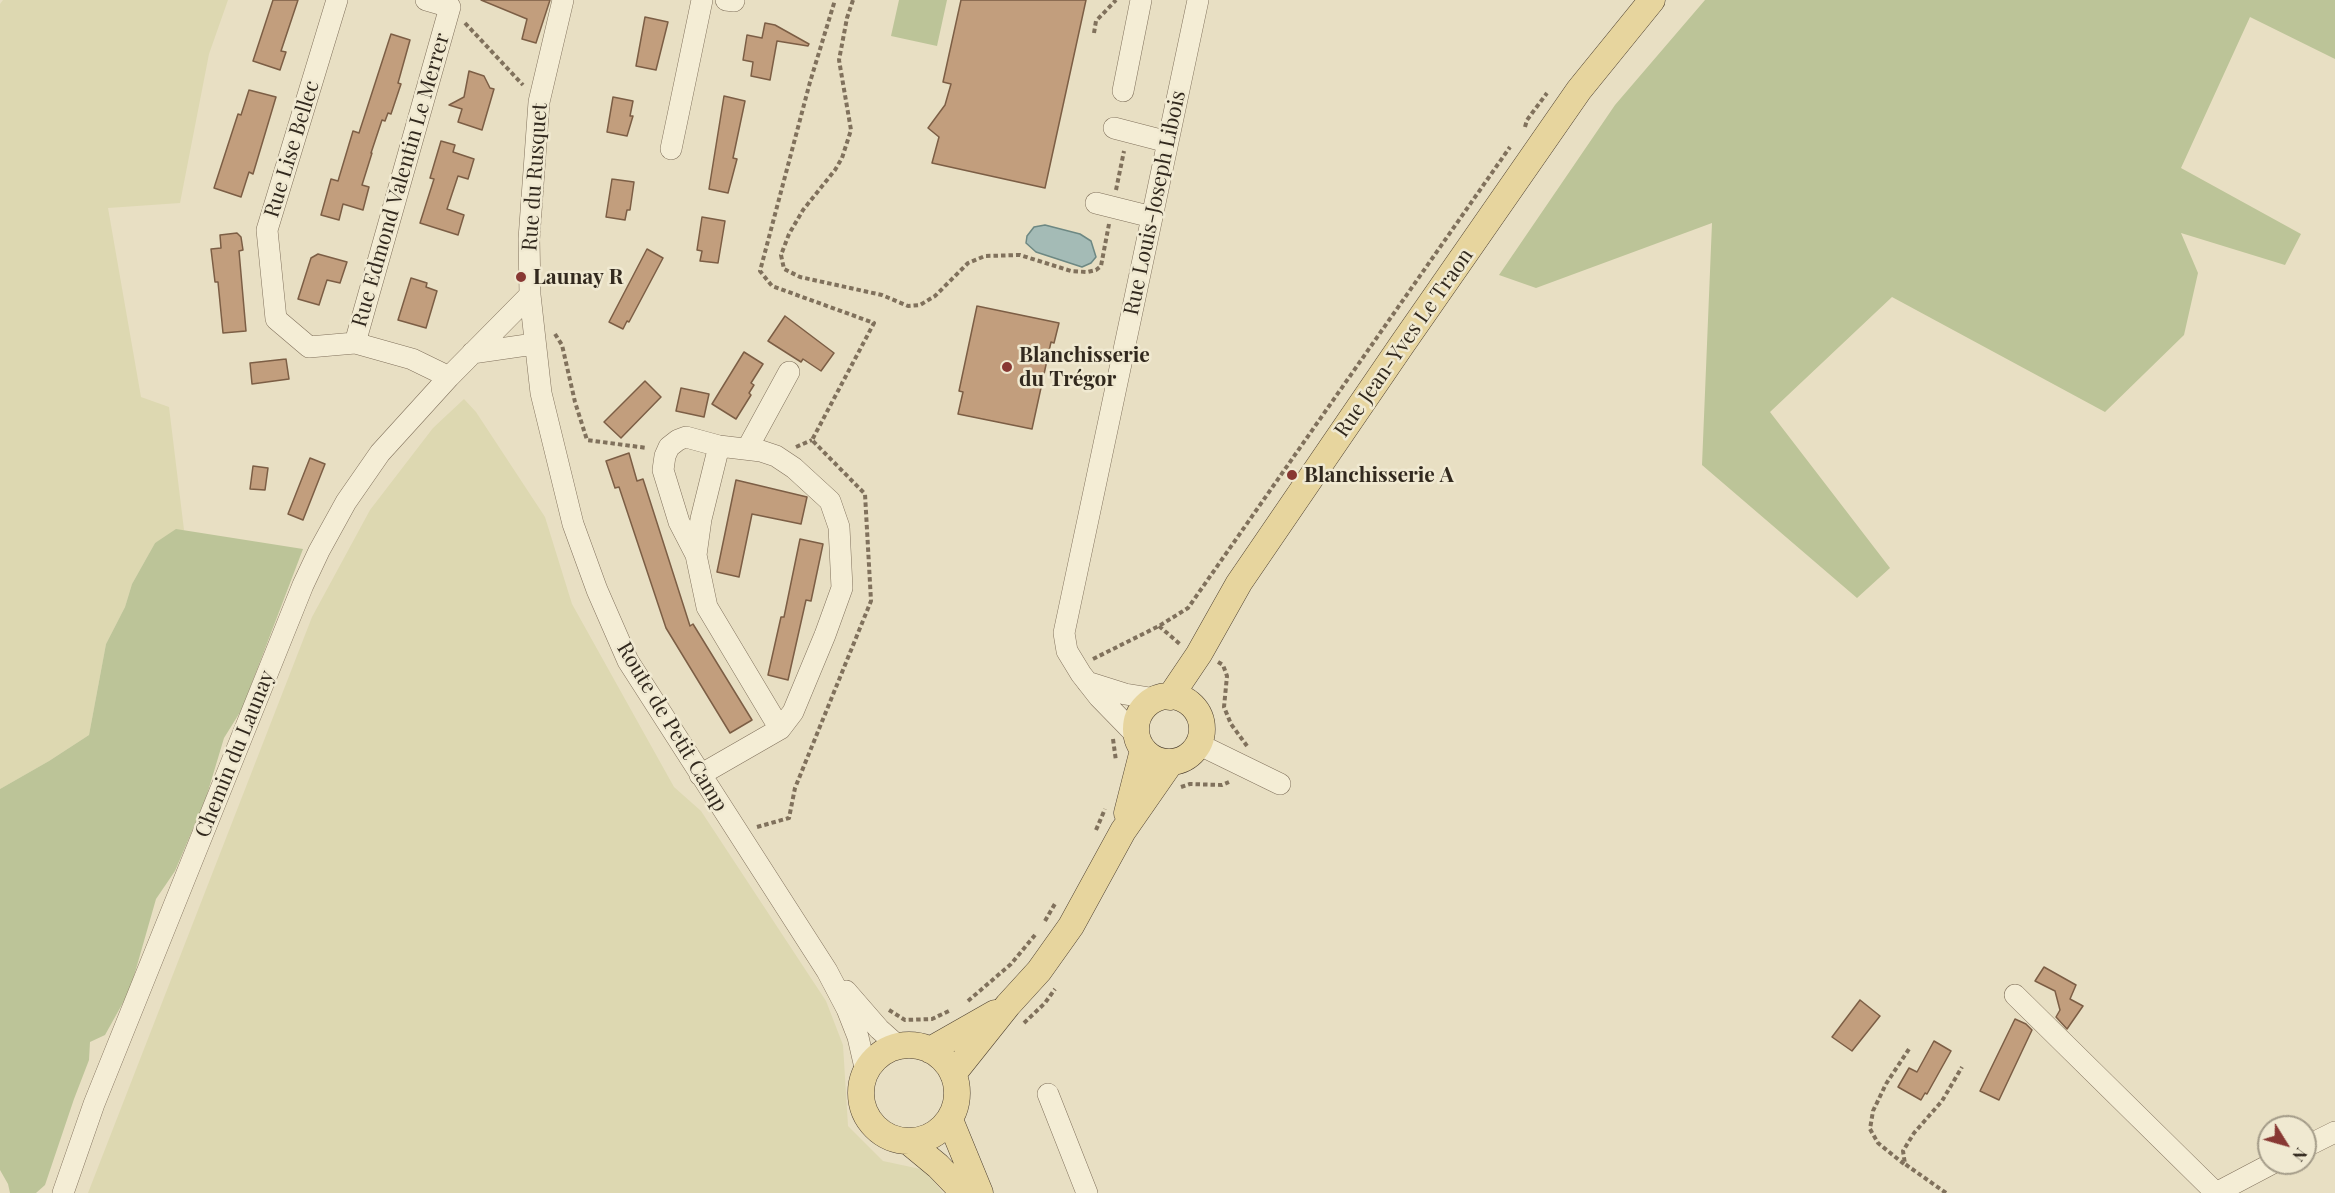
<!DOCTYPE html>
<html>
<head>
<meta charset="utf-8">
<style>
	body { margin:0 }
	#map { position:relative; width:2335px; height:1193px; overflow:hidden; background:#e8dfc3; font-family:"Playfair Display",serif }
	canvas { display:block }
	.north { position:absolute; left:2257px; top:1115px; width:60px; height:60px; box-sizing:border-box; background:#f0e9d1; border:2px solid #a49c89; border-radius:50%; rotate:127deg; font-size:16px; font-weight:700; line-height:24px; text-align:center; color:#32291e }
	.north::after { content:''; display:block; margin:auto; width:21px; height:27px; background:#883833; clip-path:polygon(50% 0,100% 100%,50% 72%,0 100%) }
</style>
</head>
<body>
<div id="map">
<canvas width="2335" height="1193"></canvas>
<div class="north">N</div>
</div>
<script>
const context = document.querySelector('canvas').getContext('2d');
context.lineJoin = 'round';
function fill(path, color) { context.fillStyle = color; context.fill(path, 'evenodd'); }
const toPath = rows => new Path2D(rows.map(r => 'M' + r).join(''));
function stroke(path, color, width, dash) { context.strokeStyle = color; context.lineWidth = width; context.lineCap = dash ? 'butt' : 'round'; context.setLineDash(dash || []); context.stroke(path); }
function drawText(font, color, halo, rows, align = 'center') {
  context.font = font + ' "Playfair Display",serif'; context.lineWidth = 5; context.setLineDash([]); context.textBaseline = 'middle'; context.strokeStyle = halo; context.fillStyle = color; for (const [text, x, y, turn = 0] of rows) {
    context.save(); context.translate(x, y); context.rotate((+turn || 0) * Math.PI / 180); context.textAlign = isNaN(turn) ? turn : align; if (halo) context.strokeText(text, 0, 0); context.fillText(text, 0, 0); context.restore();
  }
}
fill(toPath([
	[3,0,228,0,209,54,180,203,108,208,141,397,169,407,184,530,155,543,132,584,125,607,106,644,89,735,49,761,0,789,0,4],
	[464,399,476,412,545,517,572,604,674,787,701,811,826,1001,843,1045,848,1126,883,1161,925,1170,943,1193,88,1193,312,617,370,510,433,428]
]), '#ddd8b1');
fill(toPath([
	[899,0,947,0,937,46,891,36],
	[1705,0,2335,0,2335,59,2250,17,2181,168,2301,234,2285,265,2181,233,2198,273,2184,335,2105,412,1892,297,1770,412,1890,568,1857,598,1702,465,1712,223,1536,288,1499,275,1615,105],
	[176,529,303,549,242,709,224,738,206,798,175,871,156,899,130,990,105,1035,90,1042,89,1060,74,1099,45,1185,36,1193,10,1193,8,1184,0,1170,0,789,49,761,89,735,106,644,125,607,132,584,155,543]
]), '#bcc498');
const water = toPath([
	[1045,225,1080,234,1091,241,1096,257,1091,263,1082,267,1036,252,1026,243,1027,236,1034,227,1045,225]
]);
fill(water, '#a4bbb6');
stroke(water, '#6d8883', 1.5);
const building = toPath([
	[273,0,298,0,281,51,286,52,280,70,253,61,273,0],
	[481,0,550,0,536,43,522,39,527,19,481,0],
	[961,0,1086,0,1045,188,932,163,939,137,928,128,945,105,951,84,943,82,961,0],
	[645,17,668,22,656,70,636,66,645,17],
	[765,23,775,25,809,44,808,46,777,41,770,80,751,76,753,62,743,60,747,35,762,38,765,23],
	[391,34,410,40,398,83,401,84,391,114,388,113,385,121,382,120,371,153,372,153,362,185,369,187,363,210,343,204,339,220,321,215,331,179,338,181,353,131,359,133,391,34],
	[469,71,484,76,490,88,494,89,482,130,458,122,462,109,449,105,464,97,469,71],
	[249,90,276,97,253,174,249,172,241,197,214,188,238,114,241,115,249,90],
	[724,96,745,101,733,158,737,159,728,193,709,189,724,96],
	[613,97,633,101,630,116,633,116,627,136,607,132,613,97],
	[441,141,455,145,453,152,474,159,468,179,458,176,447,209,464,215,458,235,420,223,434,179,430,178,441,141],
	[612,179,634,182,630,210,627,210,625,220,606,217,612,179],
	[702,217,725,221,718,263,700,261,702,251,697,250,702,217],
	[237,233,241,237,243,250,239,251,246,331,223,333,218,282,215,282,211,249,221,248,220,235,237,233],
	[647,249,663,258,629,322,627,321,623,329,609,322,647,249],
	[318,254,347,262,340,283,327,280,319,305,298,299,311,258,318,254],
	[411,278,427,283,426,287,437,291,426,328,398,320,411,278],
	[977,306,1059,323,1054,343,1051,342,1032,429,958,414,963,392,959,391,977,306],
	[785,316,834,353,821,371,803,359,801,362,768,341,785,316],
	[744,352,763,364,751,383,754,385,749,393,751,395,736,419,712,404,744,352],
	[286,359,289,379,252,384,250,363,286,359],
	[645,381,661,397,621,438,604,422,645,381],
	[681,388,709,394,704,417,676,411,681,388],
	[629,453,637,481,643,479,690,626,693,624,752,720,730,733,666,628,619,487,615,488,606,461,629,453],
	[310,458,325,464,303,520,288,514,310,458],
	[253,466,268,468,265,490,250,489,253,466],
	[736,480,807,497,801,524,752,514,739,577,717,572,736,480],
	[800,539,823,544,811,601,806,600,788,680,768,675,781,617,784,617,800,539],
	[2044,967,2076,985,2070,999,2083,1006,2067,1029,2056,1017,2060,1010,2055,991,2035,981,2044,967],
	[1860,1000,1880,1016,1852,1051,1832,1037,1860,1000],
	[2015,1019,2026,1024,2032,1030,1999,1100,1980,1091,2015,1019],
	[1934,1041,1951,1051,1927,1094,1925,1093,1921,1100,1898,1087,1909,1068,1917,1072,1934,1041]
]);
fill(building, '#c29e7d');
stroke(building, '#7c5e45', 1.5);
const minor = toPath([
	[337,0,267,230,276,319,309,347,355,343,412,359,449,377],
	[563,0,539,102,529,239,530,295,541,393,573,524,597,590,628,661,827,971,847,1009,858,1037,866,1072],
	[726,0,734,1],
	[1123,91,1141,0],
	[1114,128,1168,142],
	[671,149,702,0],
	[1096,203,1152,217],
	[355,343,450,7,426,0],
	[472,353,534,344],
	[747,449,789,372],
	[696,555,679,522,663,470,665,456,669,447,678,440,686,437,719,446],
	[1087,682,1125,694,1156,699],
	[1137,736,1099,697,1081,674,1067,651,1064,633,1198,0],
	[1198,744,1280,784],
	[700,775,780,729,793,712,825,635,842,588,839,527,830,501,794,468,776,456,761,451,719,446,701,519,696,555,707,607,780,729],
	[846,991,879,1029,898,1046],
	[2015,995,2216,1193],
	[1048,1094,1087,1193],
	[2305,1147,2335,1132],
	[63,1193,94,1104,303,585,319,551,346,502,380,453,449,377,530,295],
	[2216,1193,2273,1163]
]);
const major = toPath([
	'1136 729a33 33 0 1 1 66 0a33 33 0 1 1-66 0Z',
	[1170,697,1199,654,1239,583,1401,346,1579,90,1652,0],
	[1127,813,1143,750],
	'861 1093a48 48 0 1 1 96 0a48 48 0 1 1-96 0Z',
	[930,1050,995,1013],
	[953,1074,1008,1005,1039,971,1071,926,1123,831,1171,762],
	[950,1120,980,1193],
	[909,1142,938,1166,964,1193]
]);
stroke(minor, '#80715c', 22);
stroke(major, '#4e4030', 27);
stroke(toPath([
	[853,0,847,18,839,60,851,130,842,158,835,170,803,210,789,234,781,255,784,269,800,277,882,295,908,306,920,305,935,296,968,263,985,256,1020,255,1071,271,1087,272,1096,270,1101,266,1109,224],
	[465,23,523,85],
	[1094,33,1096,21,1116,0],
	[1525,127,1527,120,1547,93],
	[1116,190,1124,151],
	[555,334,562,345,575,402,587,440,647,448],
	[796,447,812,440],
	[1159,626,1181,645],
	[1093,659,1159,626,1188,608,1510,147],
	[1218,662,1223,665,1227,676,1224,707,1231,724,1247,746],
	[1113,739,1116,761],
	[1181,787,1190,784,1222,785,1229,782],
	[757,827,789,818,795,788,871,601,865,494,812,440,874,323,772,286,760,271,810,82,835,0],
	[1096,830,1105,809],
	[1045,921,1056,902],
	[968,1001,1011,964,1035,935],
	[889,1010,905,1020,932,1019,951,1010],
	[1024,1023,1045,1003,1055,989],
	[1904,1164,1878,1143,1870,1129,1873,1111,1886,1084,1909,1049],
	[1946,1193,1905,1164,1903,1151,1914,1133,1942,1101,1962,1067]
]), '#80715c', 4, [4.5, 3]);
stroke(minor, '#f4edd5', 21);
stroke(major, '#e7d59e', 26);
for (const [x, y, r, color] of [
	[521,277,6,"#883833"],
	[1007,367,6,"#883833"],
	[1292,475,6,"#883833"]
]) { const dot = new Path2D(); dot.arc(x, y, r, 0, 2 * Math.PI); context.fillStyle = color; context.fill(dot); stroke(dot, '#f0e9d1', 2); }
drawText('21px', '#32291e', '#f0e9d1', [
	["Rue Lise Bellec",292,149,-73],
	["Rue du Rusquet",535,177,-86],
	["Rue Edmond Valentin Le Merrer",401,180,-74],
	["Rue Louis-Joseph Libois",1155,203,-78],
	["Rue Jean-Yves Le Traon",1404,343,-55],
	["Route de Petit Camp",672,727,59],
	["Chemin du Launay",235,754,-68]
]);
drawText('bold 21px', '#32291e', '#f0e9d1', [
	["Launay R",533,277],
	["Blanchisserie",1019,355],
	["du Trégor",1019,379],
	["Blanchisserie A",1304,475]
], 'left');
</script>
</body>
</html>
